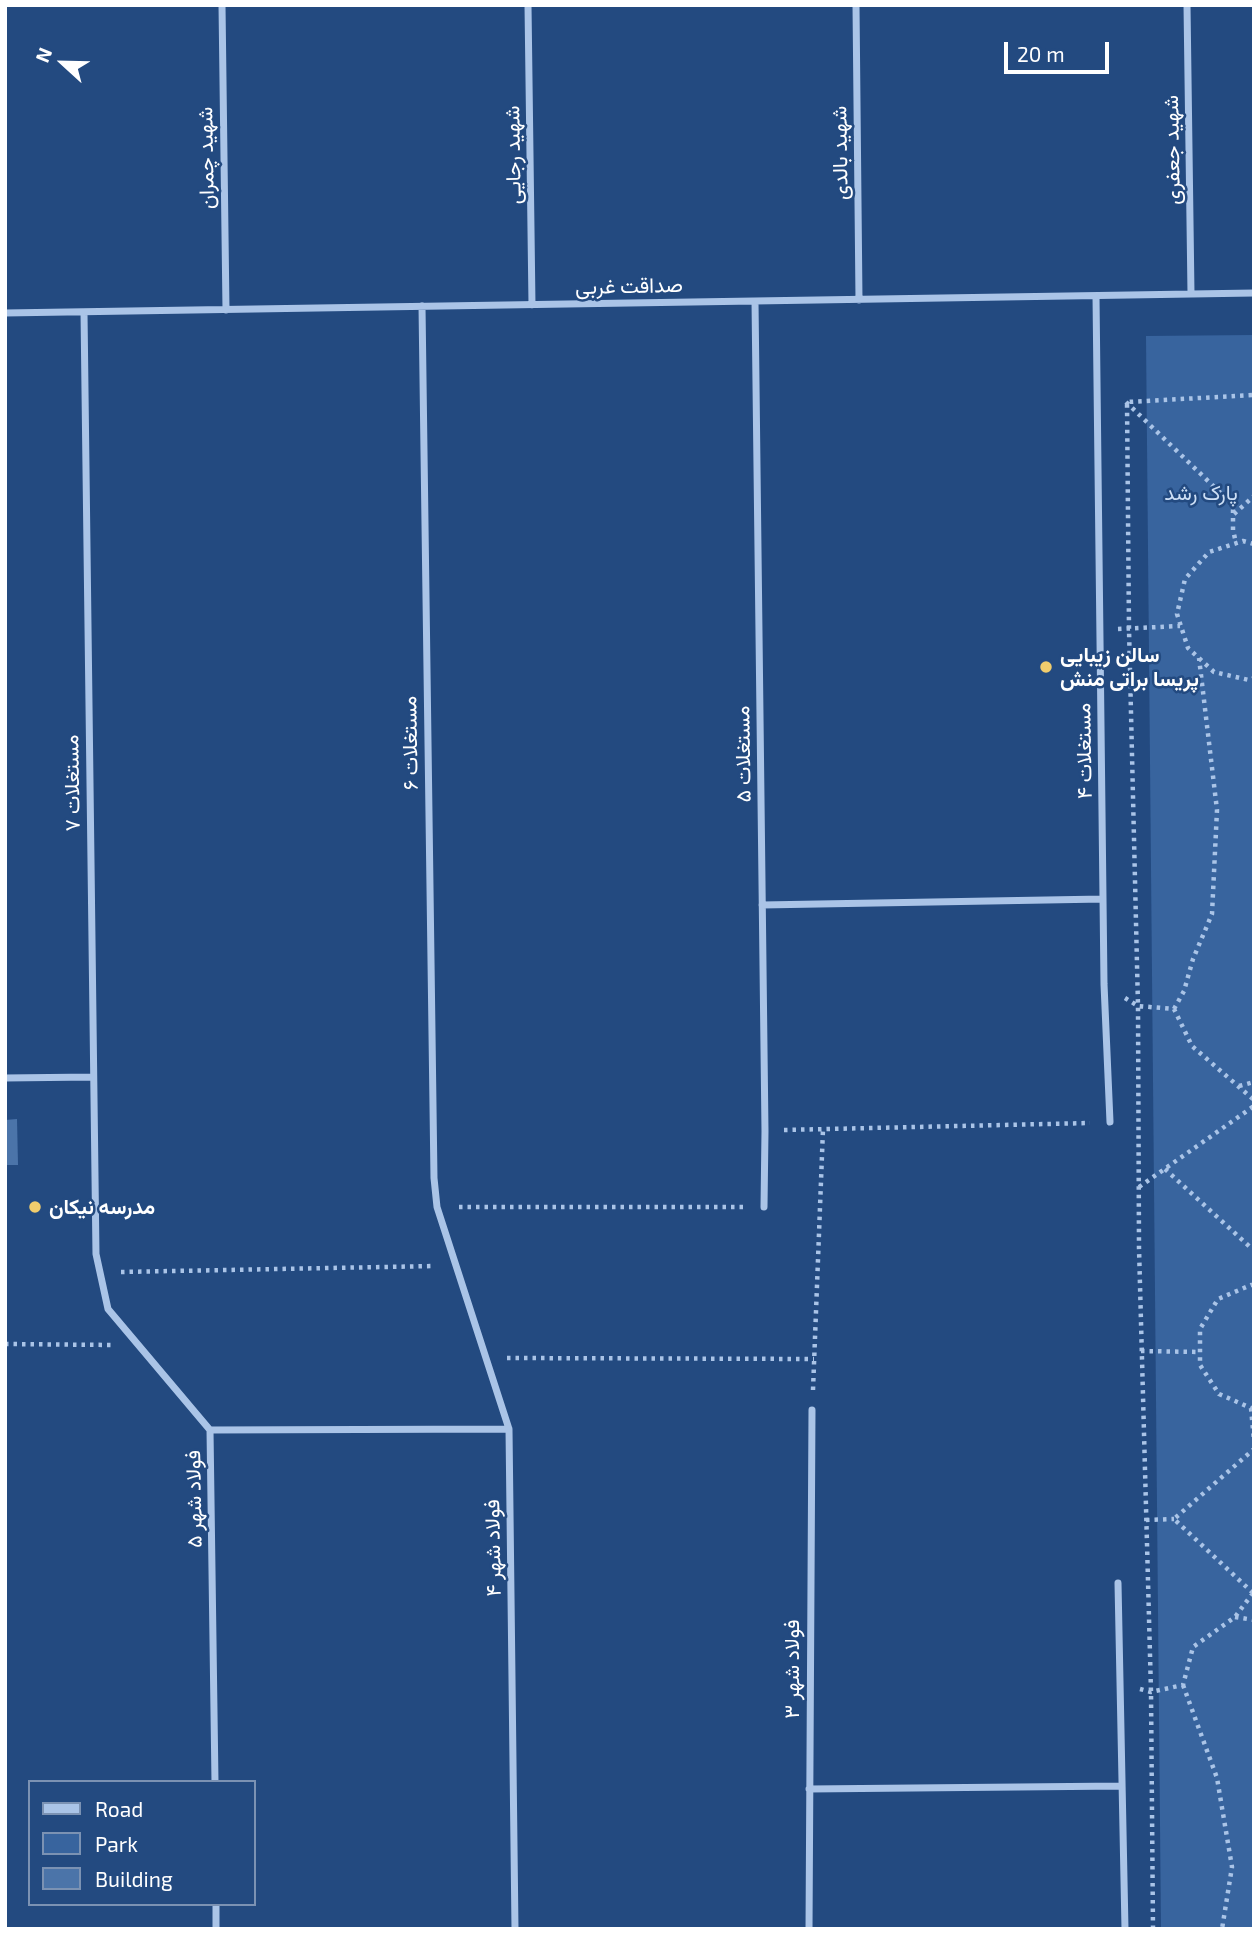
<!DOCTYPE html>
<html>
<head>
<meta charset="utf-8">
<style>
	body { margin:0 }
	#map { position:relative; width:1259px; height:1934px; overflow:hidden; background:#234a80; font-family:"Exo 2",sans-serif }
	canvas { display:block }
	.frame { position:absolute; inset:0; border:7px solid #fff; pointer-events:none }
	.legend { position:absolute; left:28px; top:1780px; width:228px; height:126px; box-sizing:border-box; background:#234a80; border:2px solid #7b92b3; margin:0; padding:9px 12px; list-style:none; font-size:21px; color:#fff }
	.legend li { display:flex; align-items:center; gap:14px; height:35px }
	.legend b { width:35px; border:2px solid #7b92b3 }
	.north { position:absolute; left:28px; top:28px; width:70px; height:70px; -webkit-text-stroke:5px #234a80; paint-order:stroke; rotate:292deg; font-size:19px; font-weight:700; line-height:28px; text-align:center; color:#fff }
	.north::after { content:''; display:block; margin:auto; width:24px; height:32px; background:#fff; clip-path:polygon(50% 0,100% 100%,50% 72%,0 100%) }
	.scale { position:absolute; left:1004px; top:42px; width:105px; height:32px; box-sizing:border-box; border:4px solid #fff; border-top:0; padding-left:9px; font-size:21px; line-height:24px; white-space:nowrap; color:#fff; -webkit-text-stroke:5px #234a80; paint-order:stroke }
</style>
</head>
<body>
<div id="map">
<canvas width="1259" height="1934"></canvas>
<div class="frame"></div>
<ul class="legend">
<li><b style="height:9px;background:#aac4e7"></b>Road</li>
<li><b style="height:19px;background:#38649e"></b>Park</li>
<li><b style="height:19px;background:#4b74a9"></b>Building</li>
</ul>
<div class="north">N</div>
<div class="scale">20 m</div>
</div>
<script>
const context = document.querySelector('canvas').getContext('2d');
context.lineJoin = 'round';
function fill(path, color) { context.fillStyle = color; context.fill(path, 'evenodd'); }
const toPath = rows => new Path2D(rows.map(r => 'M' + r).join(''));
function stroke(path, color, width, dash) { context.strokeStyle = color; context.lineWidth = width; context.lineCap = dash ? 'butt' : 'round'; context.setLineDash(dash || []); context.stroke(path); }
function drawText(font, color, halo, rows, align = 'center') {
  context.font = font + ' "Exo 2",Vazirmatn,sans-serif'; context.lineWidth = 5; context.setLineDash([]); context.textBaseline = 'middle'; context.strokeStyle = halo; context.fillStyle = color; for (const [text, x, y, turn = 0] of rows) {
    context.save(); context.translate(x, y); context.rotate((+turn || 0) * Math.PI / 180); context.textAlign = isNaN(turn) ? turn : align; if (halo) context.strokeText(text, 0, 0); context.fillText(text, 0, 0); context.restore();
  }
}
fill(toPath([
	[1254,335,1254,1929,1161,1929,1146,336]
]), '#38649e');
fill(toPath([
	[17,1119,18,1165,5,1165,5,1120]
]), '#4b74a9');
stroke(toPath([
	[1126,402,1233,505,1233,530,1236,543],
	[1234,514,1254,496],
	[1254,544,1243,541,1209,552,1185,579,1177,614,1188,648,1214,672,1249,680,1254,678],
	[1118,629,1180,626],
	[1125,998,1138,1006,1174,1009,1192,1046,1254,1100],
	[1174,1009,1184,991,1193,959,1212,914,1217,810,1199,658],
	[1239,1086,1254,1082],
	[784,1130,1090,1123],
	[1165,1169,1250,1247,1254,1245],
	[1139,1187,1254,1106],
	[459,1207,745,1207],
	[121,1272,435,1266],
	[1254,1285,1251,1285,1218,1299,1200,1329,1200,1365,1219,1394,1251,1408,1254,1408],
	[5,1344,112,1345],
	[1141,1351,1200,1352],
	[507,1358,814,1359],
	[813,1390,823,1129],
	[1251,1408,1254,1441],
	[1146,1520,1174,1519],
	[1253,1593,1174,1519,1254,1449],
	[1235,1617,1254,1620],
	[1183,1685,1217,1778,1232,1867,1222,1929],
	[1140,1689,1151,1692,1183,1685,1193,1647,1235,1617,1253,1593],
	[1153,1929,1151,1692,1139,1248,1138,1006,1129,629,1127,402,1254,395]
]), '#aac4e7', 4.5, [3.5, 5]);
stroke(toPath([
	[222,5,226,310],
	[528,5,532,305],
	[856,5,859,300],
	[1187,5,1191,294],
	[1096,296,1104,984,1110,1122],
	[755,301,765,1131,764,1207],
	[422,306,434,1178,437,1207,509,1429,515,1929],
	[84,312,96,1254,108,1309,210,1430,215,1782],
	[5,313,1254,293],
	[762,905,1103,899],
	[5,1078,93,1077],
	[210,1430,509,1429],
	[1118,1583,1125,1929],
	[809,1789,1122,1786],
	[216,1904,216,1929],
	[809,1929,812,1410]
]), '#aac4e7', 7);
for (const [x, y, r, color] of [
	[1046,667,7,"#f1cd6d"],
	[35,1207,7,"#f1cd6d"]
]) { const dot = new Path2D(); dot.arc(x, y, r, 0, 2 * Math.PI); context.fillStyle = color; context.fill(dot); stroke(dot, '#234a80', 2.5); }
drawText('21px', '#fff', '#234a80', [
	["شهید جعفری",1172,150,-91],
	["شهید بالدی",840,153,-91],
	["شهید رجایی",513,155,-91],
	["شهید چمران",206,158,-91],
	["صداقت غربی",629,286,-1],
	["مستغلات ۶",410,743,-91],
	["مستغلات ۴",1084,751,-91],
	["مستغلات ۵",743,754,-91],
	["مستغلات ۷",72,783,-91],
	["فولاد شهر ۵",194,1499,-91],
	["فولاد شهر ۴",493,1548,-91],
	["فولاد شهر ۳",792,1669,-90]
]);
drawText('21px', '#cddff5', '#234a80', [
	["پارک رشد",1201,493]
]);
drawText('bold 21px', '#fff', '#234a80', [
	["سالن زیبایی",1060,655],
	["پریسا براتی منش",1060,679],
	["مدرسه نیکان",49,1207]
], 'left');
</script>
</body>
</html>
